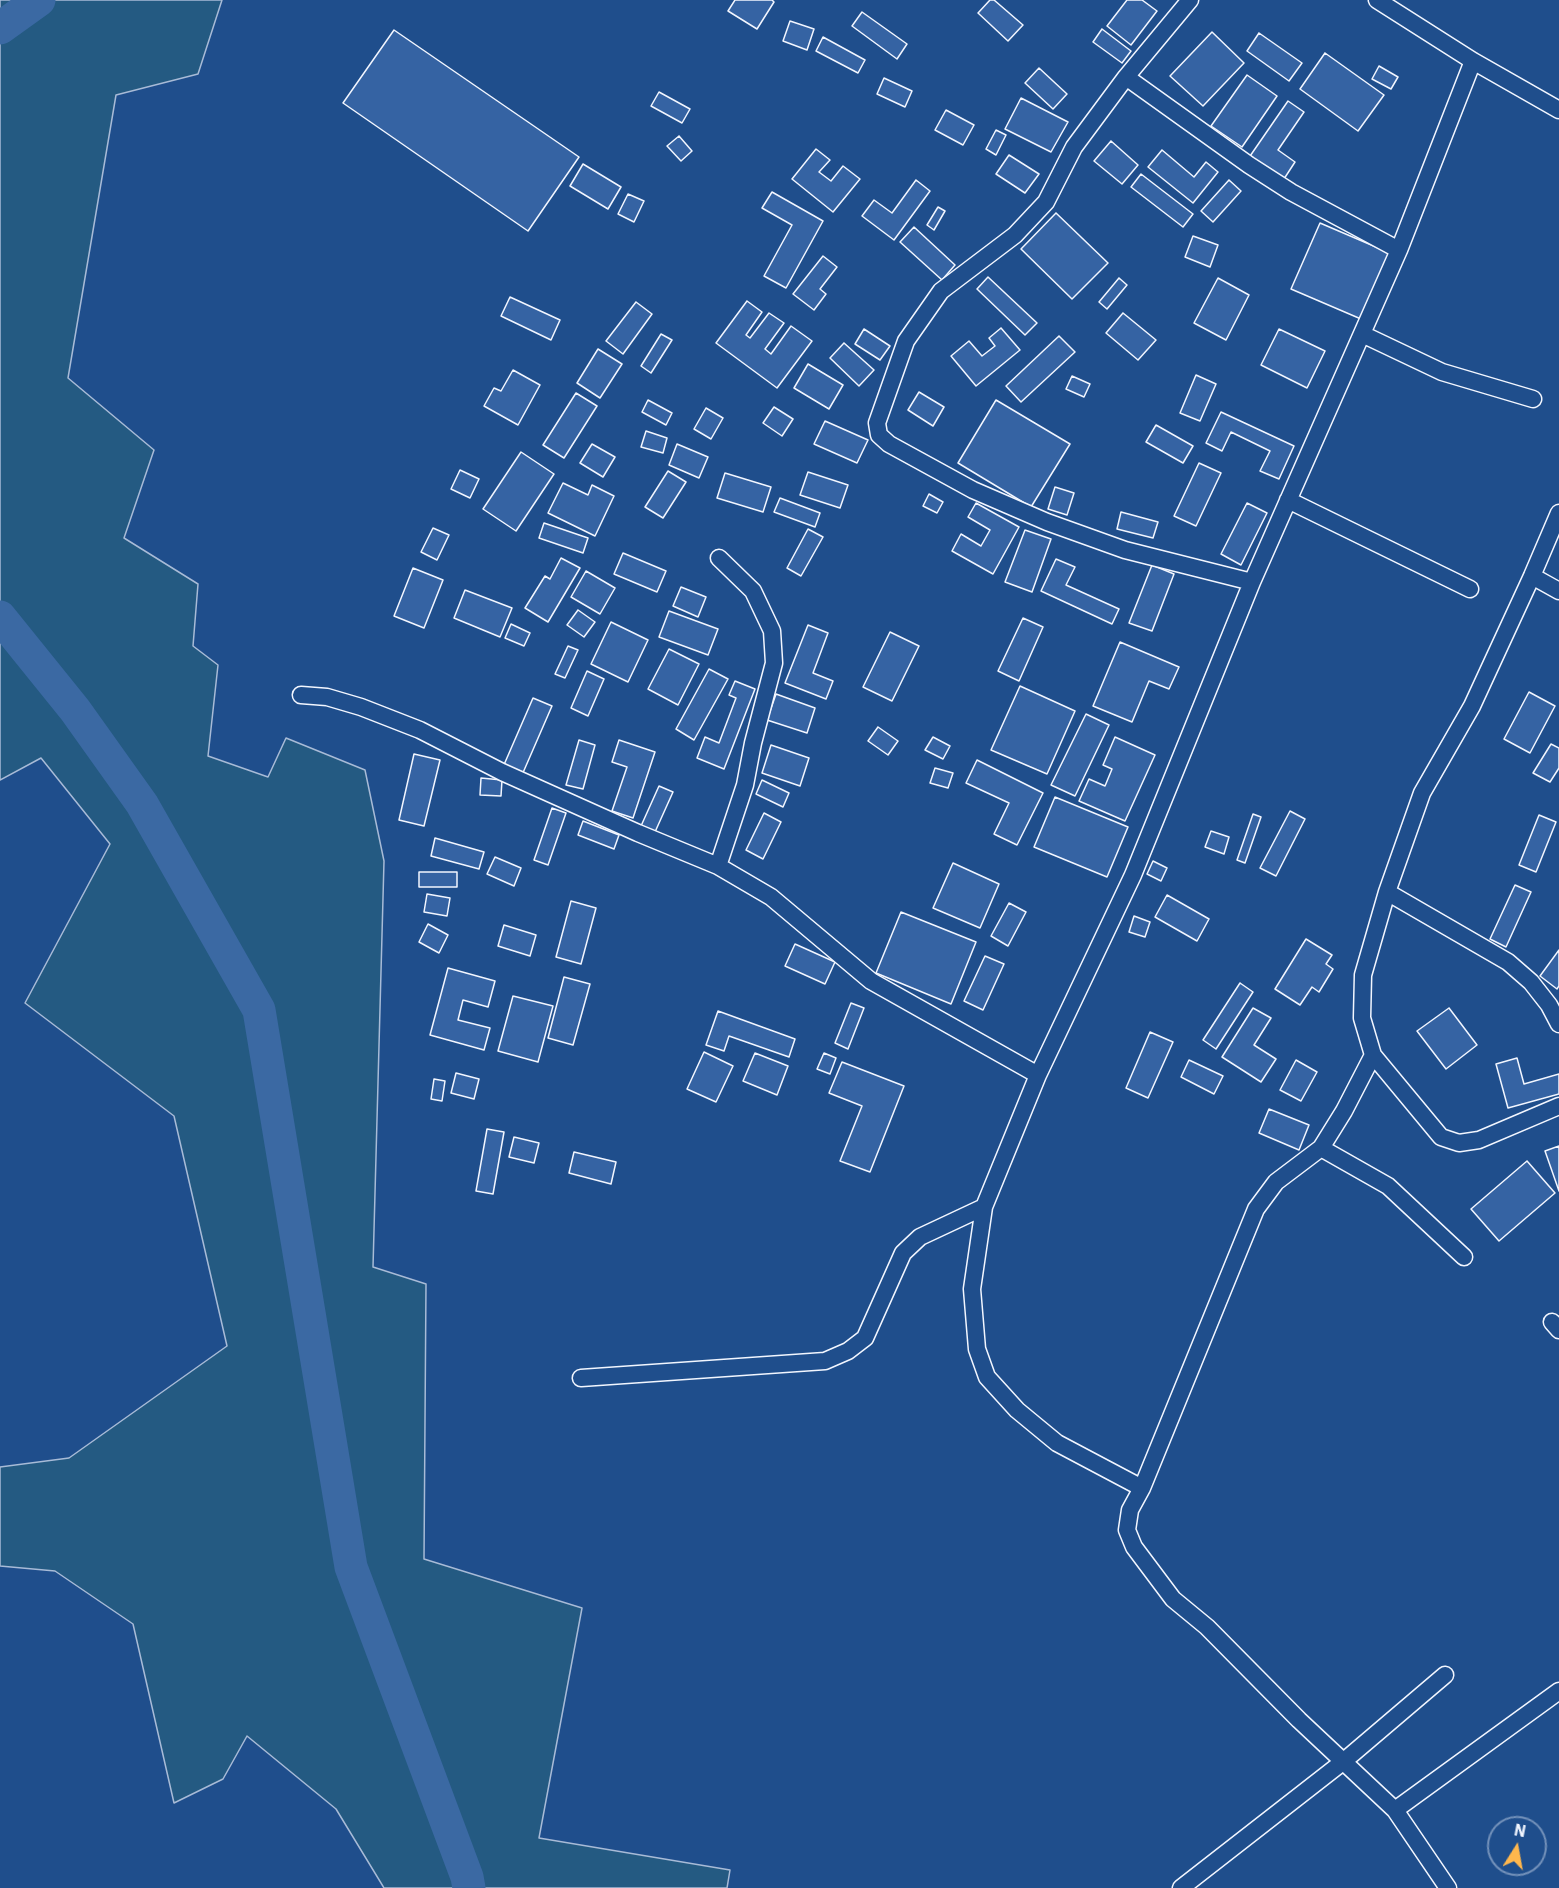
<!DOCTYPE html>
<html>
<head>
<meta charset="utf-8">
<style>
	body { margin:0 }
	#map { position:relative; width:1559px; height:1888px; overflow:hidden; background:#1f4e8c; font-family:"IBM Plex Sans",sans-serif }
	canvas { display:block }
	.north { position:absolute; left:1487px; top:1816px; width:60px; height:60px; box-sizing:border-box; background:#1f4e8c; border:2px solid #7391ba; border-radius:50%; rotate:11deg; font-size:16px; font-weight:700; line-height:24px; text-align:center; color:#f2f6ff }
	.north::after { content:''; display:block; margin:auto; width:21px; height:27px; background:#ffb74d; clip-path:polygon(50% 0,100% 100%,50% 72%,0 100%) }
</style>
</head>
<body>
<div id="map">
<canvas width="1559" height="1888"></canvas>
<div class="north">N</div>
</div>
<script>
const context = document.querySelector('canvas').getContext('2d');
context.lineJoin = 'round';
function fill(path, color) { context.fillStyle = color; context.fill(path, 'evenodd'); }
const toPath = rows => new Path2D(rows.map(r => 'M' + r).join(''));
function stroke(path, color, width, dash) { context.strokeStyle = color; context.lineWidth = width; context.lineCap = dash ? 'butt' : 'round'; context.setLineDash(dash || []); context.stroke(path); }
const green = toPath([
	[0,0,222,0,198,74,116,95,68,378,154,450,124,538,198,584,193,646,218,665,208,756,268,777,286,738,365,770,384,861,373,1267,426,1284,424,1559,582,1608,539,1838,730,1870,727,1888,384,1888,336,1809,247,1736,223,1779,174,1803,133,1624,55,1571,0,1566,0,1467,69,1458,227,1346,174,1116,25,1003,110,844,41,758,0,780,0,0]
]);
fill(green, '#245a82');
stroke(green, '#a8bbd7', 1.5);
stroke(toPath([
	[0,28,39,0],
	[0,617,75,710,142,804,259,1010,351,1567,467,1877,469,1888]
]), '#3b69a3', 33);
const building = toPath([
	[735,0,772,0,774,2,757,29,728,11,735,0],
	[990,0,994,0,1023,25,1008,41,978,13,990,0],
	[1127,0,1142,0,1157,11,1131,45,1107,26,1127,0],
	[862,12,907,44,897,59,852,26,862,12],
	[790,21,814,29,807,50,783,41,790,21],
	[1102,29,1131,51,1122,63,1093,42,1102,29],
	[394,30,579,157,528,231,343,103,394,30],
	[1212,32,1244,63,1203,106,1170,76,1212,32],
	[1259,33,1302,63,1289,81,1247,51,1259,33],
	[823,37,865,60,858,73,816,51,823,37],
	[1325,53,1384,95,1358,131,1300,89,1325,53],
	[1379,66,1398,77,1391,89,1372,79,1379,66],
	[1039,68,1067,94,1053,109,1025,83,1039,68],
	[1247,75,1277,96,1242,147,1211,126,1247,75],
	[884,78,912,91,905,107,877,94,884,78],
	[659,92,690,109,682,123,651,106,659,92],
	[1021,98,1068,122,1051,152,1005,129,1021,98],
	[1288,101,1304,112,1278,150,1295,162,1282,182,1248,159,1288,101],
	[946,110,974,125,963,145,935,130,946,110],
	[996,130,1006,135,996,155,986,149,996,130],
	[679,136,692,151,681,161,667,146,679,136],
	[1111,141,1138,165,1122,184,1094,161,1111,141],
	[816,149,830,160,819,172,831,181,843,166,860,179,833,212,792,179,816,149],
	[1162,150,1194,177,1206,162,1218,172,1193,203,1148,167,1162,150],
	[1009,155,1039,174,1025,193,996,174,1009,155],
	[583,164,621,187,608,209,570,186,583,164],
	[1141,174,1193,214,1183,227,1131,187,1141,174],
	[916,180,930,191,894,240,862,216,874,200,892,213,916,180],
	[1229,180,1241,191,1213,222,1201,211,1229,180],
	[772,192,823,221,786,288,764,276,792,225,762,208,772,192],
	[628,194,644,201,634,222,618,214,628,194],
	[938,207,945,211,934,230,927,225,938,207],
	[1056,213,1108,263,1072,299,1021,249,1056,213],
	[1320,223,1390,253,1361,319,1291,289,1320,223],
	[914,227,955,265,942,280,900,242,914,227],
	[1193,236,1218,245,1210,267,1185,257,1193,236],
	[823,256,837,267,820,289,826,294,814,310,793,294,823,256],
	[988,277,1037,323,1025,335,977,289,988,277],
	[1119,278,1127,285,1107,309,1099,302,1119,278],
	[1218,278,1249,295,1226,340,1194,323,1218,278],
	[510,297,560,320,551,340,501,316,510,297],
	[747,301,762,312,746,335,750,338,769,313,784,323,765,349,771,354,791,326,812,341,777,388,716,343,747,301],
	[636,302,652,314,623,354,606,341,636,302],
	[1123,313,1156,340,1138,360,1106,333,1123,313],
	[1001,328,1020,350,976,386,951,356,969,341,982,356,995,346,989,338,1001,328],
	[864,329,890,346,880,360,855,344,864,329],
	[1279,329,1325,351,1307,388,1261,365,1279,329],
	[661,334,672,340,651,373,641,366,661,334],
	[1059,336,1075,352,1021,402,1006,386,1059,336],
	[844,343,874,370,859,386,830,358,844,343],
	[598,349,622,364,600,398,577,383,598,349],
	[808,364,843,385,829,409,794,388,808,364],
	[513,370,540,385,518,425,484,406,494,388,501,391,513,370],
	[1196,375,1216,384,1200,421,1180,413,1196,375],
	[1072,376,1090,384,1084,397,1066,389,1072,376],
	[919,392,944,407,933,426,908,410,919,392],
	[576,393,597,406,564,458,543,445,576,393],
	[648,400,672,413,666,425,642,412,648,400],
	[996,400,1070,444,1031,507,958,463,996,400],
	[774,407,793,419,782,436,763,423,774,407],
	[706,408,723,418,711,439,694,429,706,408],
	[1221,412,1294,446,1279,479,1260,471,1270,451,1231,432,1222,451,1206,443,1221,412],
	[825,421,868,440,857,463,814,444,825,421],
	[1156,425,1193,446,1183,463,1146,442,1156,425],
	[646,431,667,438,663,453,641,447,646,431],
	[592,444,615,457,603,477,580,463,592,444],
	[677,444,708,457,699,478,669,465,677,444],
	[521,452,554,474,516,531,483,509,521,452],
	[1199,463,1221,473,1196,526,1174,516,1199,463],
	[460,470,479,479,470,498,451,489,460,470],
	[668,471,686,482,663,518,645,507,668,471],
	[808,472,848,485,840,508,800,495,808,472],
	[725,473,771,487,763,512,717,498,725,473],
	[563,483,588,495,592,485,614,496,595,536,548,513,563,483],
	[1055,487,1074,493,1067,515,1048,509,1055,487],
	[929,494,943,502,937,513,923,506,929,494],
	[780,498,820,513,815,527,774,512,780,498],
	[976,503,1019,527,993,574,952,551,961,534,981,546,990,530,968,517,976,503],
	[1247,503,1267,513,1241,565,1221,554,1247,503],
	[1121,512,1158,522,1153,538,1117,529,1121,512],
	[544,523,588,538,583,553,539,538,544,523],
	[433,528,449,535,437,560,421,552,433,528],
	[808,529,823,537,801,576,787,568,808,529],
	[1025,530,1051,539,1032,592,1005,582,1025,530],
	[623,553,666,571,657,592,614,574,623,553],
	[561,558,580,568,548,622,525,608,545,576,550,579,561,558],
	[1056,559,1075,567,1066,585,1119,609,1112,624,1041,591,1056,559],
	[1152,565,1174,574,1152,631,1129,623,1152,565],
	[413,568,443,580,424,628,394,616,413,568],
	[586,571,615,588,600,614,571,597,586,571],
	[681,587,706,597,698,617,673,606,681,587],
	[465,590,512,608,500,637,454,618,465,590],
	[578,610,595,622,584,637,567,625,578,610],
	[669,611,718,629,708,655,659,637,669,611],
	[1023,618,1043,627,1019,681,998,671,1023,618],
	[611,622,648,640,628,682,591,664,611,622],
	[511,624,530,633,524,646,505,638,511,624],
	[808,625,828,633,813,673,833,681,826,699,785,683,808,625],
	[890,632,919,646,892,701,863,687,890,632],
	[1120,642,1179,667,1169,689,1149,681,1132,722,1093,706,1120,642],
	[568,646,578,650,565,678,555,674,568,646],
	[669,649,699,664,678,705,648,689,669,649],
	[709,669,728,679,694,740,676,729,709,669],
	[587,671,604,679,588,716,571,708,587,671],
	[735,681,755,689,724,769,697,758,705,737,719,743,736,698,729,695,735,681],
	[1020,686,1075,711,1047,774,991,750,1020,686],
	[1529,692,1555,706,1530,753,1504,739,1529,692],
	[776,694,815,708,807,733,767,720,776,694],
	[533,698,552,706,522,775,503,767,533,698],
	[1086,714,1109,725,1075,796,1051,785,1086,714],
	[878,727,898,741,888,755,868,741,878,727],
	[933,737,950,746,943,759,925,750,933,737],
	[1115,737,1155,755,1125,821,1079,801,1089,779,1105,786,1112,769,1103,765,1115,737],
	[579,740,595,745,583,789,566,785,579,740],
	[619,740,655,752,633,818,612,811,627,767,612,762,619,740],
	[1551,744,1559,748,1559,768,1550,782,1533,773,1551,744],
	[771,745,809,758,800,786,762,773,771,745],
	[414,754,440,760,424,826,399,820,414,754],
	[977,760,1043,793,1017,845,994,834,1009,803,966,783,977,760],
	[935,768,953,773,948,788,930,783,935,768],
	[481,778,502,780,501,796,480,795,481,778],
	[762,780,789,793,783,807,756,794,762,780],
	[659,786,673,792,655,832,641,826,659,786],
	[1055,797,1128,827,1107,877,1034,847,1055,797],
	[552,808,566,813,548,865,534,860,552,808],
	[1290,811,1305,819,1276,876,1260,868,1290,811],
	[764,813,781,822,763,859,746,850,764,813],
	[1253,814,1261,817,1245,863,1237,860,1253,814],
	[1539,815,1556,822,1536,872,1519,865,1539,815],
	[583,821,619,835,614,849,578,835,583,821],
	[1211,831,1229,837,1224,854,1205,847,1211,831],
	[435,838,484,852,479,869,431,856,435,838],
	[495,857,521,868,514,886,487,874,495,857],
	[1153,861,1167,868,1161,881,1147,874,1153,861],
	[953,863,999,884,980,928,933,908,953,863],
	[419,872,457,872,457,887,419,887,419,872],
	[1515,885,1531,892,1506,947,1490,939,1515,885],
	[427,894,450,898,447,916,424,912,427,894],
	[1167,895,1209,919,1197,941,1155,917,1167,895],
	[571,901,596,908,581,964,556,957,571,901],
	[1009,903,1026,912,1008,946,991,936,1009,903],
	[901,912,976,942,951,1004,876,973,901,912],
	[1134,916,1150,922,1145,937,1129,932,1134,916],
	[428,924,448,935,439,953,419,942,428,924],
	[504,925,536,935,530,956,498,946,504,925],
	[1306,939,1332,955,1326,964,1333,969,1319,992,1312,987,1300,1005,1275,989,1306,939],
	[795,944,835,962,825,984,785,966,795,944],
	[1559,950,1559,986,1557,989,1540,976,1559,950],
	[985,956,1004,964,983,1010,964,1001,985,956],
	[448,968,495,981,488,1007,463,1000,458,1020,490,1028,484,1050,430,1035,448,968],
	[564,977,590,984,573,1045,548,1038,564,977],
	[1240,983,1253,992,1216,1049,1203,1040,1240,983],
	[513,996,553,1006,538,1062,498,1051,513,996],
	[851,1003,864,1008,848,1049,835,1043,851,1003],
	[1253,1008,1271,1018,1254,1045,1276,1059,1261,1082,1222,1057,1253,1008],
	[1449,1008,1477,1045,1446,1069,1417,1031,1449,1008],
	[718,1011,795,1039,789,1057,729,1036,724,1051,706,1045,718,1011],
	[1150,1032,1173,1042,1148,1098,1126,1088,1150,1032],
	[704,1052,733,1066,716,1102,687,1089,704,1052],
	[755,1053,788,1066,777,1095,743,1081,755,1053],
	[824,1053,836,1058,830,1074,817,1069,824,1053],
	[1517,1058,1524,1084,1559,1074,1559,1094,1508,1108,1496,1064,1517,1058],
	[1189,1060,1223,1076,1214,1094,1181,1077,1189,1060],
	[1296,1060,1317,1072,1301,1101,1280,1090,1296,1060],
	[842,1062,904,1086,870,1172,840,1161,862,1106,829,1093,842,1062],
	[456,1073,479,1079,474,1099,451,1093,456,1073],
	[434,1079,445,1081,442,1101,431,1099,434,1079],
	[1269,1109,1309,1125,1299,1150,1259,1133,1269,1109],
	[487,1129,504,1132,493,1194,476,1191,487,1129],
	[514,1137,539,1143,534,1163,509,1157,514,1137],
	[1559,1146,1559,1191,1545,1151,1559,1146],
	[574,1152,616,1162,611,1184,569,1173,574,1152],
	[1527,1161,1555,1193,1499,1241,1471,1209,1527,1161]
]);
fill(building, '#3563a3');
stroke(building, '#f2f6ff', 1.5);
const minor = toPath([
	[1190,0,1126,77,1074,147,1046,202,1015,235,941,291,906,341,877,423,879,435,889,444,973,490,1047,522,1125,550,1252,582],
	[1377,0,1473,61,1559,110],
	[1126,77,1249,165,1291,192,1399,250],
	[1362,334,1442,372,1533,399],
	[1288,500,1470,589],
	[1559,513,1532,576,1472,706,1422,793,1387,892,1363,975,1362,1018,1373,1055,1441,1137,1459,1143,1479,1140,1559,1106],
	[1532,576,1559,591],
	[301,695,327,697,361,707,420,730,502,772,638,833,718,866,771,897,871,981,1038,1075],
	[718,866,745,785,753,743,774,663,772,631,753,591,719,558],
	[1387,892,1508,962,1531,982,1549,1005,1559,1024],
	[1373,1055,1344,1111,1321,1148,1276,1182,1256,1209,1142,1488,1130,1510,1127,1530,1134,1547,1173,1599,1207,1627,1299,1720,1395,1810,1448,1888],
	[1321,1148,1388,1186,1464,1257],
	[1552,1322,1559,1330],
	[581,1378,825,1361,848,1351,865,1338,903,1253,920,1237,984,1207],
	[1142,1488,1057,1443,1017,1410,987,1377,977,1349,972,1289,984,1207,1038,1075,1133,875,1252,582,1399,250,1473,61],
	[1395,1810,1559,1691],
	[1181,1888,1344,1761,1445,1675]
]);
stroke(minor, '#f2f6ff', 19);
stroke(minor, '#1f4e8c', 16);
</script>
</body>
</html>
